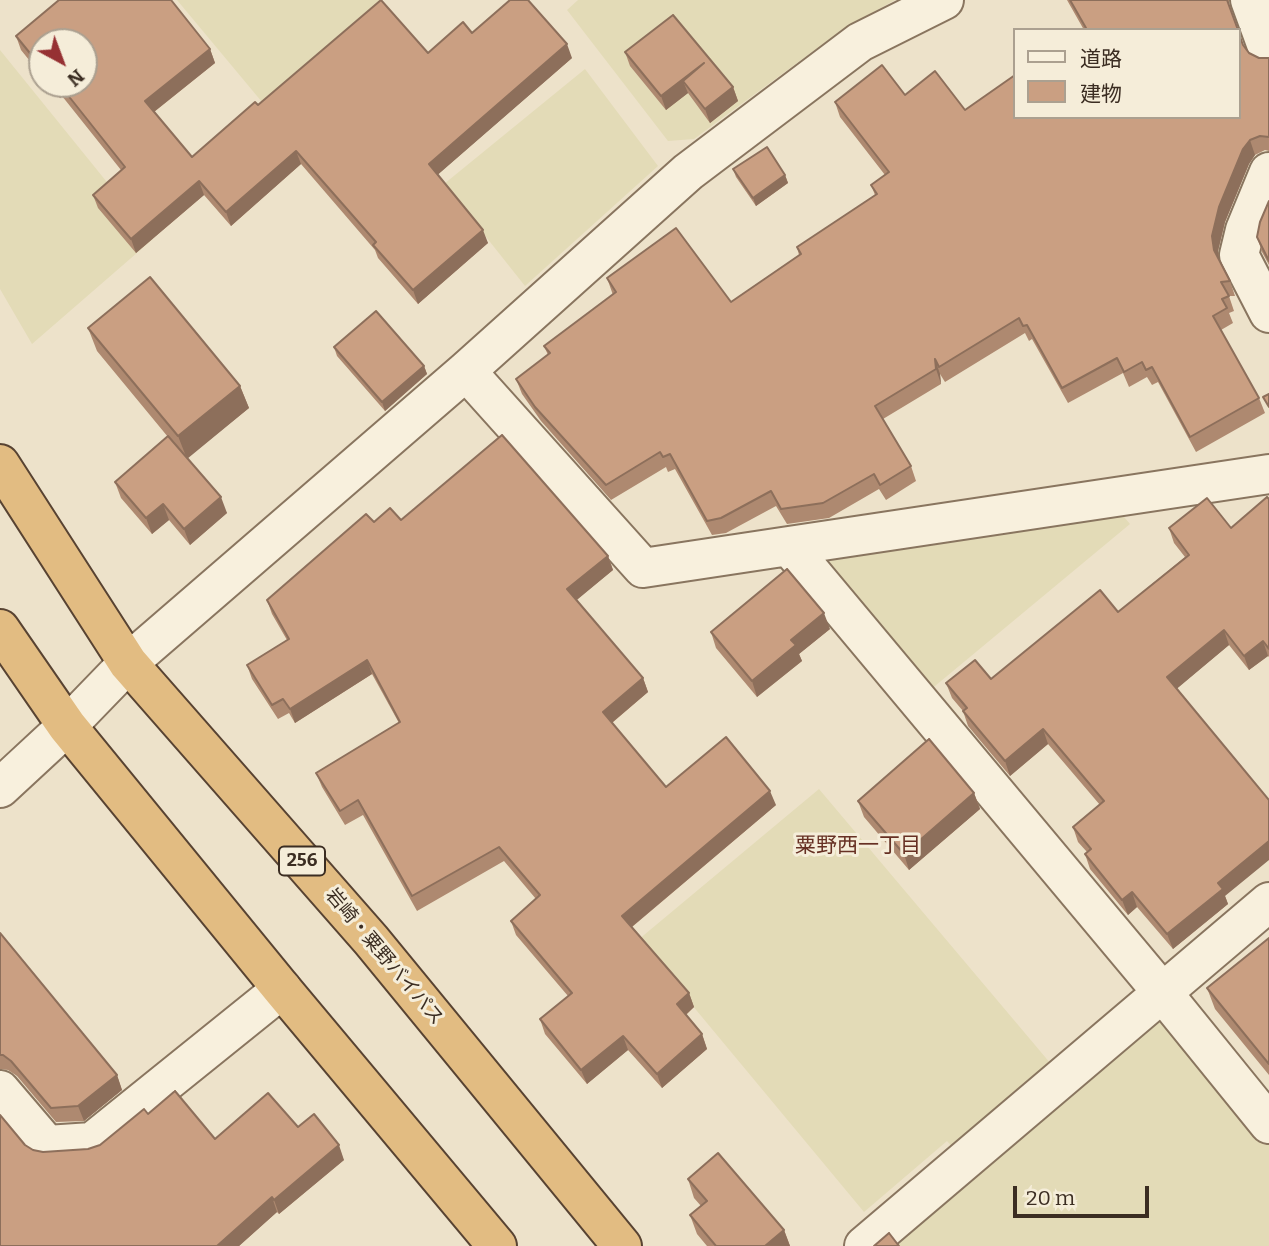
<!DOCTYPE html>
<html>
<head>
<meta charset="utf-8">
<style>
	body { margin:0 }
	#map { position:relative; width:1269px; height:1246px; overflow:hidden; background:#ede2ca; font-family:Bitter,"Noto Sans JP",serif }
	canvas { display:block }
	.legend { position:absolute; left:1013px; top:28px; width:228px; height:91px; box-sizing:border-box; background:#f5edd9; border:2px solid #aba090; margin:0; padding:9px 12px; list-style:none; font-size:21px; color:#3b2d22 }
	.legend li { display:flex; align-items:center; gap:14px; height:35px }
	.legend b { width:35px; border:2px solid #aba090 }
	.north { position:absolute; left:28px; top:28px; width:70px; height:70px; box-sizing:border-box; background:#f5edd9; border:2px solid #aba090; border-radius:50%; rotate:139deg; font-size:19px; font-weight:700; line-height:28px; text-align:center; color:#3b2d22 }
	.north::after { content:''; display:block; margin:auto; width:24px; height:32px; background:#963133; clip-path:polygon(50% 0,100% 100%,50% 72%,0 100%) }
	.scale { position:absolute; left:1013px; top:1186px; width:136px; height:32px; box-sizing:border-box; border:4px solid #3b2d22; border-top:0; padding-left:9px; font-size:21px; line-height:24px; white-space:nowrap; color:#3b2d22; -webkit-text-stroke:5px #f5edd9; paint-order:stroke }
</style>
</head>
<body>
<div id="map">
<canvas width="1269" height="1246"></canvas>
<ul class="legend">
<li><b style="height:9px;background:#f8f0dd"></b>道路</li>
<li><b style="height:19px;background:#ca9f82"></b>建物</li>
</ul>
<div class="north">N</div>
<div class="scale">20 m</div>
</div>
<script>
const context = document.querySelector('canvas').getContext('2d');
context.lineJoin = 'round';
function fill(path, color) { context.fillStyle = color; context.fill(path, 'evenodd'); }
const toPath = rows => new Path2D(rows.map(r => 'M' + r).join(''));
function stroke(path, color, width, dash) { context.strokeStyle = color; context.lineWidth = width; context.lineCap = dash ? 'butt' : 'round'; context.setLineDash(dash || []); context.stroke(path); }
function drawText(font, color, halo, rows, align = 'center') {
  context.font = font + ' Bitter,"Noto Sans JP",serif'; context.lineWidth = 6; context.setLineDash([]); context.textBaseline = 'middle'; context.strokeStyle = halo; context.fillStyle = color; for (const [text, x, y, turn = 0] of rows) {
    context.save(); context.translate(x, y); context.rotate((+turn || 0) * Math.PI / 180); context.textAlign = isNaN(turn) ? turn : align; if (halo) context.strokeText(text, 0, 0); context.fillText(text, 0, 0); context.restore();
  }
}
fill(toPath([
	[177,0,380,0,262,102],
	[578,0,895,0,843,29,694,139,668,141,567,10],
	[0,50,153,239,32,344,0,289],
	[585,69,658,166,525,286,444,184],
	[1113,504,1130,524,929,691,825,565,846,550],
	[819,789,1051,1064,955,1150,947,1141,864,1212,638,940],
	[1154,1016,1174,1021,1269,1142,1269,1246,894,1246]
]), '#e3dbb7');
const minor = toPath([
	[1250,0,1269,52],
	[1269,172,1245,230,1239,255,1269,313],
	[466,371,643,568,789,546,1162,992,1269,1124],
	[789,546,1269,474],
	[0,788,67,726,128,663,466,371,688,172,860,42,944,0],
	[0,1090,47,1145,92,1142,282,989],
	[864,1246,1269,902]
]);
const trunk = toPath([
	[0,464,128,663,371,940,622,1246],
	[0,629,67,726,282,989,497,1246]
]);
stroke(minor, '#89755f', 42);
stroke(trunk, '#584332', 42);
stroke(minor, '#f8f0dd', 38);
stroke(trunk, '#e2bc82', 38);
fill(toPath([
	[1067,0,1229,0,1229,7,1084,30],
	[472,33,572,58,437,175,488,243,418,304,378,258,375,250,301,164,231,226,204,195,136,253,98,208,93,195,121,170,62,96,60,98,49,84,84,84,42,42,42,76,21,50,16,36,210,49,215,63,154,112,192,157,258,105,428,53],
	[1243,45,1249,53,1259,58,1269,58,1269,151,1265,150,1255,155,1249,164,1225,222,1218,251,1219,259,1230,281,1235,296,1229,296,1234,311,1229,313,1233,323,1221,330,1259,398,1265,413,1196,452,1158,382,1152,385,1147,377,1129,387,1123,373,1068,403,1032,339,1029,341,1025,333,945,382,940,374,941,384,883,419,911,466,916,481,886,500,879,489,829,518,787,524,776,506,726,533,712,535,675,469,668,472,666,467,611,500,541,421,522,394,516,379,548,355,544,346,613,295,607,278,731,302,799,255,797,247,875,195,871,185,885,175,840,117,835,102,905,95,965,110],
	[625,52,733,87,738,101,710,123,688,93,666,110,630,66],
	[733,169,785,175,788,183,756,206,736,177],
	[1269,201,1269,265,1262,252,1257,237],
	[88,328,240,386,249,408,187,458,227,513,190,545,169,520,152,534,121,498,115,482,168,437,97,351],
	[334,347,424,366,427,374,385,411,337,356],
	[1269,499,1269,657,1268,656,1249,670,1229,645,1177,688,1225,896,1228,904,1173,949,1137,907,1128,915,1090,869,1085,854,1087,852,1078,842,1073,827,1100,805,1048,744,1010,776,968,726,963,711,952,698,946,683,991,679,1118,612,1185,557,1174,543,1169,528,1231,528],
	[401,520,608,556,613,570,576,600,643,678,648,692,612,723,666,787,776,805,632,927,689,993,694,1007,686,1015,702,1034,707,1049,662,1088,628,1050,587,1084,545,1034,540,1019,568,996,516,935,511,921,536,899,504,861,417,911,363,815,345,825,322,787,316,773,399,723,372,674,295,723,289,713,278,719,252,679,247,665,287,640,272,614,267,600,374,522],
	[830,629,799,654,802,661,757,697,716,648,711,632],
	[974,793,980,809,909,870,864,817,858,801],
	[0,933,117,1075,122,1090,84,1121,56,1122,17,1076,8,1070,0,1069],
	[1269,938,1269,1075,1215,1009,1207,988],
	[148,1114,215,1139,298,1127,344,1160,279,1214,277,1212,239,1246,0,1246,25,1145,33,1150,43,1152,88,1149,100,1145],
	[688,1179,784,1230,790,1246,707,1246,697,1234,690,1215,701,1206,694,1198]
]), '#ae8970');
fill(toPath([
	[567,44,572,58,434,178,429,164],
	[210,49,215,63,150,115,145,101],
	[704,63,683,81,688,93,666,110,661,96],
	[55,84,58,84,62,96,60,98],
	[733,87,738,101,710,123,705,109],
	[1250,140,1255,155,1249,164,1225,222,1218,251,1220,265,1214,250,1212,236,1219,207,1243,149],
	[296,151,301,164,231,226,226,212],
	[785,175,788,183,756,206,753,198],
	[199,181,204,195,136,253,131,239],
	[483,230,488,243,418,304,413,290],
	[935,359,940,374,941,384,936,369],
	[424,366,427,374,385,411,382,402],
	[240,386,249,408,187,459,178,436],
	[221,497,227,513,190,545,184,529],
	[163,504,169,520,152,534,146,518],
	[608,556,613,570,572,604,567,589],
	[824,613,830,629,799,654,802,661,757,697,752,681,791,640],
	[1224,630,1229,645,1173,692,1167,677],
	[1263,641,1268,656,1249,670,1244,656],
	[367,660,372,674,295,723,290,709],
	[643,678,648,692,608,726,603,712],
	[1043,729,1048,744,1010,776,1005,761],
	[770,791,776,805,628,930,622,916],
	[974,793,980,809,909,870,904,854],
	[1269,841,1269,860,1225,896,1228,904,1173,949,1167,934,1218,883],
	[1132,892,1137,907,1128,915,1122,900],
	[689,993,694,1007,682,1018,677,1004],
	[702,1034,707,1049,662,1088,657,1074],
	[623,1036,628,1050,587,1084,581,1070],
	[117,1075,122,1090,84,1121,78,1106],
	[339,1145,344,1160,279,1214,274,1200],
	[272,1197,277,1212,239,1246,217,1246],
	[784,1230,790,1246,765,1246]
]), '#8d6f5b');
const building = toPath([
	[59,0,171,0,210,49,145,101,192,157,255,102,258,105,381,0,428,53,463,22,472,33,510,0,528,0,567,44,429,164,483,230,413,290,373,245,376,242,296,151,226,212,199,181,131,239,93,195,125,167,59,84,84,84,84,42,42,42,42,68,16,36,59,0],
	[1070,0,1227,0,1238,30,1083,30,1086,28,1070,0],
	[673,15,733,87,705,109,683,81,704,63,661,96,625,52,673,15],
	[1239,34,1243,45,1249,53,1259,58,1269,58,1269,137,1260,136,1250,140,1243,149,1219,207,1212,236,1214,250,1230,281,1221,282,1229,296,1222,299,1227,308,1213,316,1259,398,1190,437,1152,367,1146,370,1142,362,1124,372,1117,358,1062,388,1027,325,1023,326,1019,318,939,367,935,359,936,369,875,406,911,466,880,485,874,474,823,503,781,509,771,491,721,518,707,521,670,454,663,457,660,452,606,485,535,407,516,379,550,353,544,346,616,292,607,278,676,228,731,302,801,254,797,247,877,194,871,185,889,172,835,102,882,65,905,95,935,71,965,110,1015,75,1015,117,1239,117,1239,34],
	[767,147,785,175,753,198,733,169,767,147],
	[1269,201,1269,261,1257,237,1260,222,1269,201],
	[150,277,240,386,178,436,88,328,150,277],
	[376,311,424,366,382,402,334,347,376,311],
	[1269,394,1269,407,1263,397,1269,394],
	[502,435,608,556,567,589,643,678,603,712,666,787,726,737,770,791,622,916,689,993,677,1004,702,1034,657,1074,623,1036,581,1070,540,1019,572,993,511,921,540,895,499,847,412,896,358,800,340,811,316,773,400,722,367,660,290,709,283,699,272,705,247,665,289,639,267,600,366,514,374,522,390,508,401,520,502,435],
	[168,436,221,497,184,529,163,504,146,518,115,482,168,436],
	[1267,497,1269,499,1269,649,1263,641,1244,656,1224,630,1167,677,1269,800,1269,841,1218,883,1223,889,1167,934,1132,892,1122,900,1085,854,1091,849,1073,827,1104,801,1043,729,1005,761,963,711,967,708,946,683,975,660,991,679,1100,590,1118,612,1189,555,1169,528,1207,498,1231,528,1267,497],
	[787,569,824,613,791,640,796,645,752,681,711,632,787,569],
	[929,739,974,793,904,854,858,801,929,739],
	[0,933,117,1075,78,1106,51,1108,11,1061,3,1055,0,1055,0,933],
	[1269,938,1269,1064,1207,988,1269,938],
	[175,1091,215,1139,268,1093,298,1127,314,1114,339,1145,274,1200,272,1197,217,1246,0,1246,0,1115,25,1145,33,1150,43,1152,88,1149,100,1145,144,1109,148,1114,175,1091],
	[718,1153,784,1230,765,1246,716,1246,690,1215,707,1201,688,1179,718,1153],
	[889,1233,899,1246,874,1246,889,1233]
]);
fill(building, '#ca9f82');
stroke(building, '#8d6f5b', 2);
for (const [x, y, w] of [
	[302,861,46]
]) { const box = new Path2D(); box.roundRect(x - w / 2, y - 14.5, w, 29, 5); context.fillStyle = '#f5edd9'; context.fill(box); stroke(box, '#3b2d22', 2); }
drawText('bold 18px', '#3b2d22', null, [
	["256",302,861]
]);
drawText('19px', '#3b2d22', '#f5edd9', [
	["岩崎・粟野バイパス",384,957,50]
]);
drawText('21px', '#663023', '#f5edd9', [
	["粟野西一丁目",858,846]
]);
</script>
</body>
</html>
